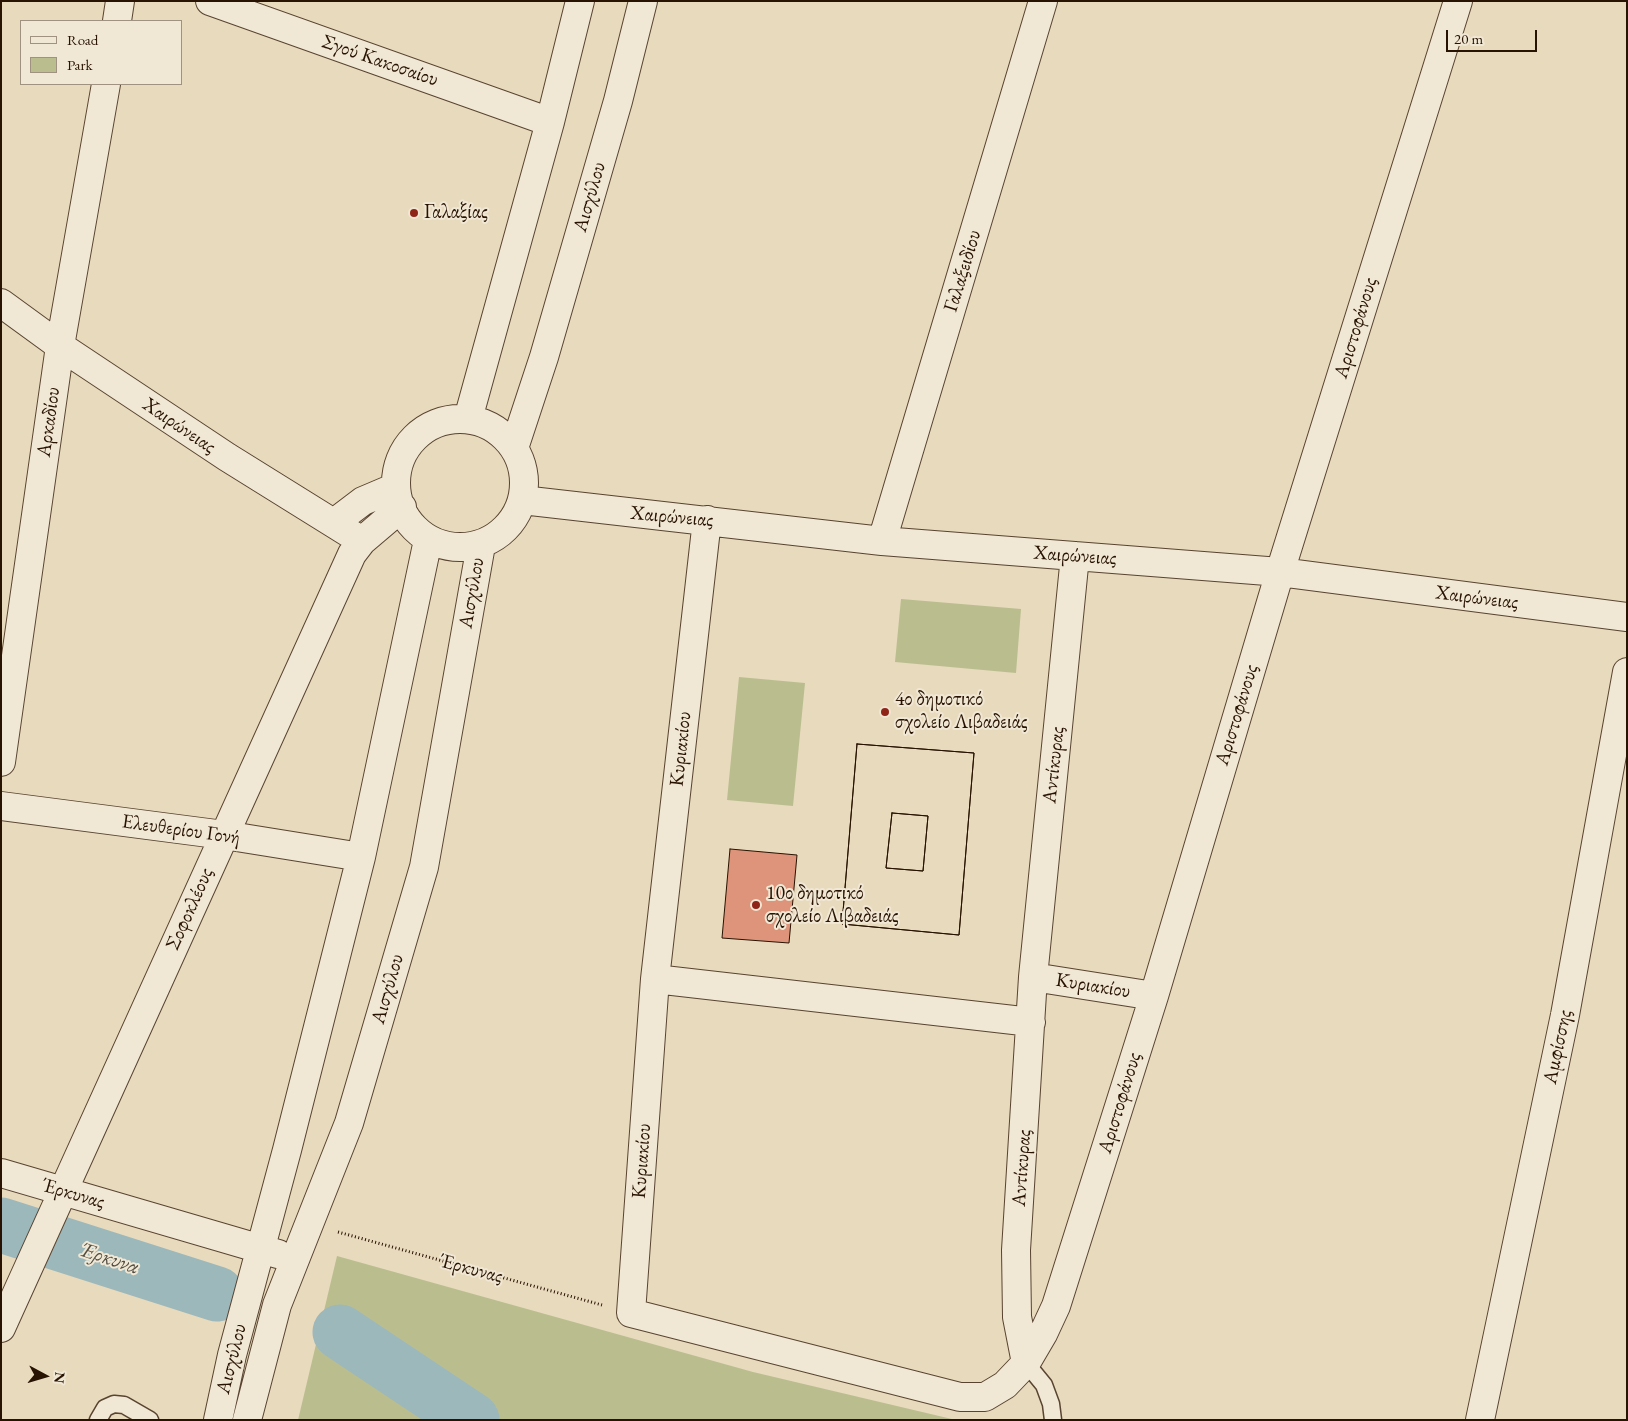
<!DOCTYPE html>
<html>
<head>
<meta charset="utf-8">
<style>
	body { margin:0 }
	#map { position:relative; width:1628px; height:1421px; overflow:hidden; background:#e8dabd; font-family:"EB Garamond",serif }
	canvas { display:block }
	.frame { position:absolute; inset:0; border:2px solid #281201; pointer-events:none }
	.legend { position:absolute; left:20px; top:20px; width:162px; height:65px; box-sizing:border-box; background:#f0e7d4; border:1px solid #a09280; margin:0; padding:6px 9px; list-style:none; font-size:15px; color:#281201 }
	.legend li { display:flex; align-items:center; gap:10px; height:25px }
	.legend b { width:25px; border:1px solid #a09280 }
	.north { position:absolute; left:20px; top:1351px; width:50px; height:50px; -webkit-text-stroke:4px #f0e7d4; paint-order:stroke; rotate:96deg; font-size:14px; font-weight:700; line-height:20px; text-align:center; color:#281201 }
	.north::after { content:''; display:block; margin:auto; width:18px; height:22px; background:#281201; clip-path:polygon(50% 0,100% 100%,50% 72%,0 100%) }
	.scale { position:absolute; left:1446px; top:30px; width:91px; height:22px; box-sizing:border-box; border:2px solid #281201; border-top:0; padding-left:6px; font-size:15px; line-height:18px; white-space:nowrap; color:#281201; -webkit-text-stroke:4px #f0e7d4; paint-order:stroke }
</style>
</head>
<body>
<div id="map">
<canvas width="1628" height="1421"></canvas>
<div class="frame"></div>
<ul class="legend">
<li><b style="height:6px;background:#f0e7d4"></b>Road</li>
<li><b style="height:14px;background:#babe8e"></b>Park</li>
</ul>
<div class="north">N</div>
<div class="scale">20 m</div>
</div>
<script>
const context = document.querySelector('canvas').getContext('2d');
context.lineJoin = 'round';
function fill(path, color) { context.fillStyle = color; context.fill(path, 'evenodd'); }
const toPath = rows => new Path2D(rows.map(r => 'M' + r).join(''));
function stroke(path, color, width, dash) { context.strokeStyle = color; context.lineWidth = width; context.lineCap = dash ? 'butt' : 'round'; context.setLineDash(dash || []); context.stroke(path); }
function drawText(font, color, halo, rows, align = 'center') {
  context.font = font + ' "EB Garamond",serif'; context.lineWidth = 4; context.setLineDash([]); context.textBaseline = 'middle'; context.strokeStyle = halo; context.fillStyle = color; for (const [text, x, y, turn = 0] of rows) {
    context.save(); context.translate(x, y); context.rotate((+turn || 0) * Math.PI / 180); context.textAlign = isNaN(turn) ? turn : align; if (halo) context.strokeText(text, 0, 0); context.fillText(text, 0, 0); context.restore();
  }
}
fill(toPath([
	[901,599,1021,609,1016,673,895,662],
	[739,677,805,683,793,806,727,800],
	[337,1256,753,1372,956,1420,298,1420]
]), '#babe8e');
stroke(toPath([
	[1,1225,217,1294],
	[340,1332,472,1420]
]), '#9cb8bb', 55);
const building = toPath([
	[857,744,974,753,959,935,842,924,857,744],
	[892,813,928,816,923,871,886,868,892,813],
	[857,744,974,753,959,935,842,924,857,744],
	[892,813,928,816,923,871,886,868,892,813],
	[730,849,797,855,789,943,722,938,730,849]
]);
fill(building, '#de947a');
stroke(building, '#281201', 1);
const lane = toPath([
	[1026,1363,1044,1385,1051,1404,1053,1420],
	[98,1420,105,1408,114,1404,124,1405,150,1420]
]);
const street = toPath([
	[210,1,550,122],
	[117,21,120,1],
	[1,303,60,346,227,457,362,541],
	[468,419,550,122,580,1],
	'396 483a64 64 0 1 1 128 0a64 64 0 1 1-128 0Z',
	[514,448,544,357,618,101,643,1],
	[522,500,882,541,1280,572,1627,617],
	[707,520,655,979,631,1313,960,1397,985,1397,1005,1385,1026,1363,1043,1334,1056,1306,1154,996,1280,572,1458,1],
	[334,523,363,501,396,487],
	[882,541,1043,1],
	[1,762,60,346,106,84],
	[1,806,224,835,361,857],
	[1033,977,1154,996],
	[655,979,1031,1022],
	[1,1173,278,1254],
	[1,1328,352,554,362,541,402,507],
	[1026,1363,1017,1317,1016,1250,1033,977,1075,556],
	[218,1420,232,1355,287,1150,361,857,428,540],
	[247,1420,277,1305,349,1123,424,867,481,545],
	[1480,1420,1565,1015,1627,672]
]);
stroke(lane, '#584430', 19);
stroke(street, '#584430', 30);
stroke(toPath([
	[338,1232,602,1305]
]), '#281201', 3, [1, 2.5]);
stroke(lane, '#f0e7d4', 16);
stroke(street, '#f0e7d4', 28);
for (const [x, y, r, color] of [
	[414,213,5,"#8f2418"],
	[885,712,5,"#8f2418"],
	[756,905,5,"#8f2418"]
]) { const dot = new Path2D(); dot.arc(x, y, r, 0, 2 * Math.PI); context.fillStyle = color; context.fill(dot); stroke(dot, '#f0e7d4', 2); }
drawText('20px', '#281201', '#f0e7d4', [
	["Σγού Κακοσαίου",380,61,19],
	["Αισχύλου",590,197,-74],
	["Γαλαξειδίου",963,271,-73],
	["Αριστοφάνους",1356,328,-73],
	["Αρκαδίου",49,422,-82],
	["Χαιρώνειας",179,426,34],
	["Χαιρώνειας",672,517,5],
	["Χαιρώνειας",1075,556,4],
	["Αισχύλου",472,593,-80],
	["Χαιρώνειας",1477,598,7],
	["Αριστοφάνους",1237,715,-73],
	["Κυριακίου",681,749,-84],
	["Αντίκυρας",1054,765,-84],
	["Ελευθερίου Γονή",181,830,8],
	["Σοφοκλέους",190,909,-66],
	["Κυριακίου",1093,986,9],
	["Αισχύλου",388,989,-74],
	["Αμφίσσης",1558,1047,-78],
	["Αριστοφάνους",1120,1103,-73],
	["Κυριακίου",642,1161,-86],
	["Αντίκυρας",1022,1168,-86],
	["Έρκυνας",73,1194,16],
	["Έρκυνας",471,1269,15],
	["Αισχύλου",232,1359,-76]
]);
drawText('20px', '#281201', '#f0e7d4', [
	["Γαλαξίας",424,213],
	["4ο δημοτικό",895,700],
	["σχολείο Λιβαδειάς",895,723],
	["10ο δημοτικό",766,894],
	["σχολείο Λιβαδειάς",766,917]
], 'left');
drawText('italic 21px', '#514c42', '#f0e7d4', [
	["Έρκυνα",109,1259,18]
]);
</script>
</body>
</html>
